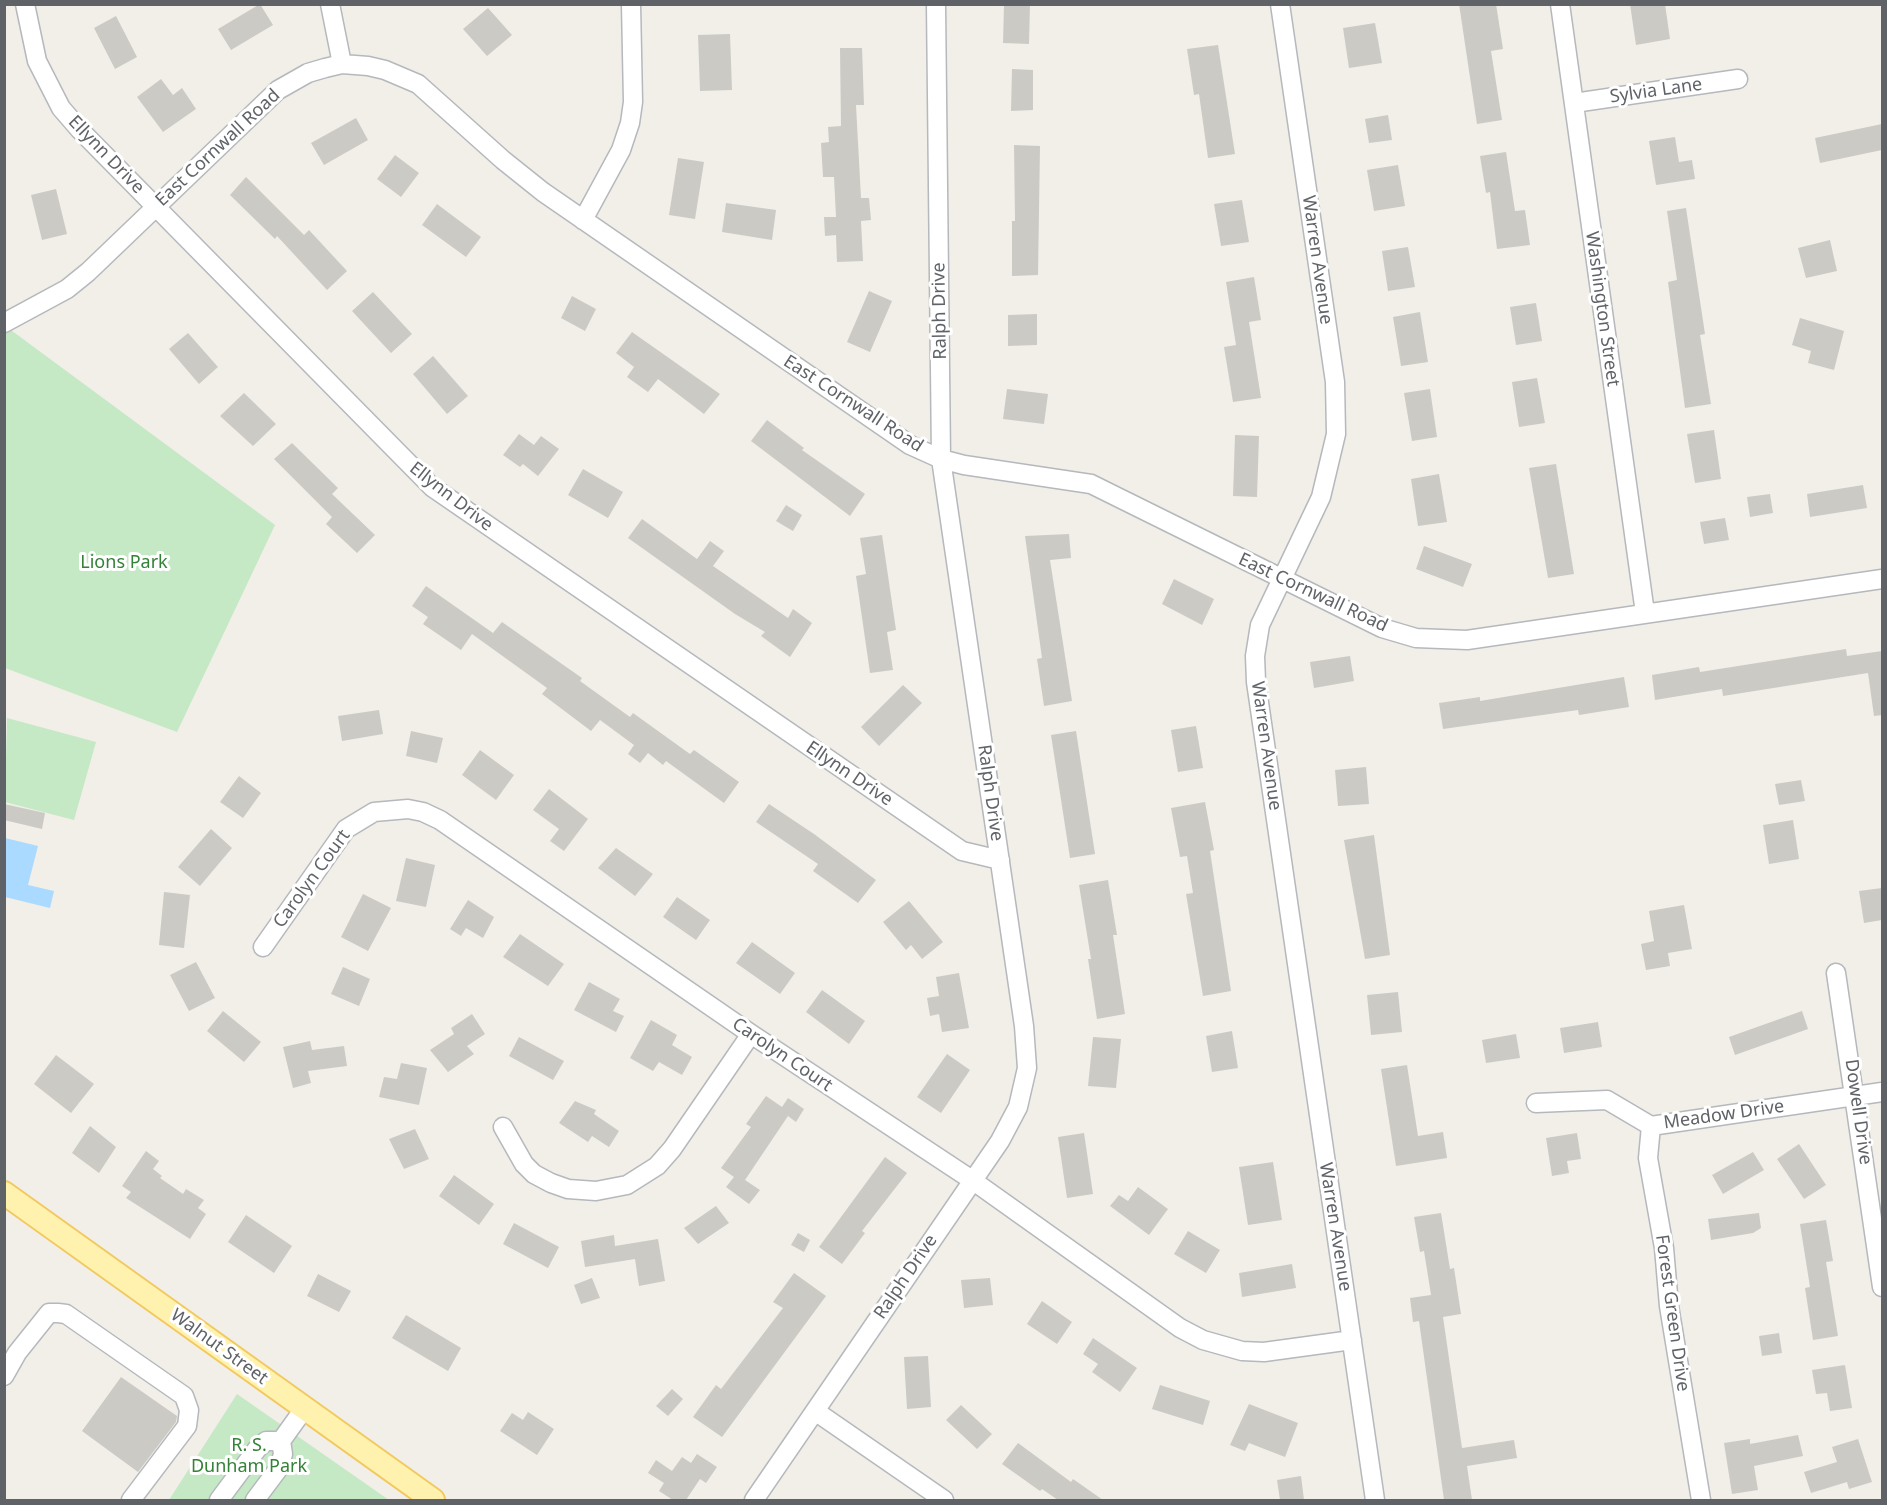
<!DOCTYPE html>
<html>
<head>
<meta charset="utf-8">
<style>
	body { margin:0 }
	#map { position:relative; width:1887px; height:1505px; overflow:hidden; background:#f1efe8; font-family:"Noto Sans",sans-serif }
	canvas { display:block }
	.frame { position:absolute; inset:0; border:6px solid #5f6368; pointer-events:none }
</style>
</head>
<body>
<div id="map">
<canvas width="1887" height="1505"></canvas>
<div class="frame"></div>
</div>
<script>
const context = document.querySelector('canvas').getContext('2d');
context.lineJoin = 'round';
function fill(path, color) { context.fillStyle = color; context.fill(path, 'evenodd'); }
const toPath = rows => new Path2D(rows.map(r => 'M' + r).join(''));
function stroke(path, color, width, dash) { context.strokeStyle = color; context.lineWidth = width; context.lineCap = dash ? 'butt' : 'round'; context.setLineDash(dash || []); context.stroke(path); }
function drawText(font, color, halo, rows, align = 'center') {
  context.font = font + ' "Noto Sans",sans-serif'; context.lineWidth = 6; context.setLineDash([]); context.textBaseline = 'middle'; context.strokeStyle = halo; context.fillStyle = color; for (const [text, x, y, turn = 0] of rows) {
    context.save(); context.translate(x, y); context.rotate((+turn || 0) * Math.PI / 180); context.textAlign = isNaN(turn) ? turn : align; if (halo) context.strokeText(text, 0, 0); context.fillText(text, 0, 0); context.restore();
  }
}
fill(toPath([
	[4,325,275,525,177,732,5,668],
	[7,718,96,742,74,820,5,802],
	[237,1394,389,1500,169,1500]
]), '#c5e8c5');
fill(toPath([
	[5,838,38,846,28,885,54,891,50,908,5,897]
]), '#aadaff');
fill(toPath([
	[260,4,273,25,231,50,218,29],
	[1004,4,1030,4,1029,44,1003,43],
	[1459,4,1496,4,1503,49,1491,51,1502,120,1477,124],
	[1630,4,1665,4,1670,39,1636,45],
	[488,8,512,35,487,56,463,29],
	[116,16,137,57,115,69,94,28],
	[1375,23,1382,63,1349,68,1343,28],
	[730,34,732,90,700,91,698,35],
	[1218,45,1235,154,1208,158,1199,94,1194,95,1187,49],
	[840,48,862,48,864,105,856,105,861,198,869,198,871,220,861,221,863,261,837,262,836,235,825,236,824,217,836,217,834,177,823,177,821,143,829,142,828,127,841,126],
	[1012,69,1033,70,1033,110,1011,111],
	[161,79,173,95,182,88,196,109,163,132,137,97],
	[1388,115,1392,140,1369,143,1365,119],
	[356,118,368,140,324,165,311,143],
	[1882,124,1882,150,1820,163,1815,138],
	[1675,137,1679,162,1692,160,1695,179,1656,185,1649,141],
	[1014,145,1040,146,1038,275,1012,276,1012,221,1015,221],
	[1506,152,1515,211,1525,210,1530,245,1497,249,1490,192,1486,193,1480,156],
	[395,155,419,173,401,197,377,179],
	[678,158,704,162,695,219,669,215],
	[1398,165,1405,206,1374,211,1367,170],
	[246,177,304,235,309,230,347,271,327,290,277,236,275,239,230,195],
	[56,189,67,234,42,240,31,195],
	[1242,200,1249,242,1221,246,1214,204],
	[726,203,776,210,772,240,722,232],
	[437,204,481,237,466,257,422,225],
	[1686,208,1705,334,1700,335,1711,404,1685,408,1668,282,1677,280,1667,211],
	[1830,240,1837,271,1806,278,1798,248],
	[1408,247,1415,287,1388,291,1382,251],
	[1254,277,1261,320,1249,322,1261,398,1233,402,1224,347,1236,345,1226,282],
	[869,291,892,301,870,352,847,342],
	[373,292,412,334,391,353,352,311],
	[572,296,596,309,585,331,561,318],
	[1536,303,1542,341,1516,345,1510,307],
	[1420,312,1428,362,1401,366,1393,317],
	[1037,314,1037,345,1008,346,1008,315],
	[1800,318,1844,331,1834,370,1808,363,1811,351,1792,345],
	[632,332,720,394,704,414,658,379,648,392,627,377,634,367,616,353],
	[188,333,218,367,199,384,169,349],
	[433,356,468,396,447,414,413,374],
	[1537,378,1545,423,1519,427,1512,382],
	[1007,389,1048,394,1044,424,1003,419],
	[1430,389,1437,437,1412,441,1404,393],
	[244,393,276,424,253,446,220,416],
	[767,420,804,448,802,450,865,494,850,516,751,441],
	[1714,430,1721,479,1695,483,1687,434],
	[519,434,534,445,541,436,559,449,538,476,523,464,520,467,503,455],
	[1235,435,1259,436,1257,497,1233,496],
	[292,443,338,488,332,494,375,535,357,553,326,524,332,517,274,459],
	[1556,464,1574,574,1548,578,1529,468],
	[583,469,623,492,608,518,568,495],
	[1439,474,1447,522,1418,526,1411,479],
	[1863,485,1867,508,1810,517,1807,494],
	[1770,494,1773,513,1750,517,1747,497],
	[786,505,802,515,793,531,776,521],
	[1725,518,1729,540,1704,544,1700,522],
	[642,519,697,559,710,541,724,551,713,566,788,618,793,609,812,623,790,657,761,636,765,632,735,614,628,538],
	[1069,534,1071,558,1050,560,1072,701,1044,706,1037,659,1042,658,1025,536],
	[882,535,896,630,887,632,893,670,870,673,856,576,866,574,860,538],
	[1424,546,1472,564,1463,587,1416,569],
	[1174,579,1214,599,1202,625,1162,604],
	[426,586,493,633,502,622,582,678,580,681,630,717,633,713,690,754,694,750,739,782,724,803,666,761,663,765,648,753,640,763,628,754,634,745,600,720,591,731,542,694,547,688,472,634,461,650,423,624,428,617,412,606],
	[1846,649,1847,656,1882,651,1882,715,1874,716,1868,673,1723,696,1722,689,1655,700,1652,675,1699,667,1700,672],
	[1350,656,1354,681,1314,688,1310,662],
	[1624,677,1629,707,1579,715,1578,710,1443,729,1439,703,1480,697,1480,701],
	[903,685,922,703,879,746,861,727],
	[379,710,383,734,342,741,338,716],
	[1196,726,1203,768,1178,772,1171,730],
	[411,731,443,738,437,763,406,756],
	[1076,731,1095,854,1070,858,1051,735],
	[480,750,514,775,496,800,462,775],
	[1366,767,1369,804,1338,806,1335,770],
	[239,776,261,793,243,818,220,802],
	[1801,780,1805,801,1779,805,1775,784],
	[549,789,588,819,564,851,550,841,559,829,533,810],
	[1205,802,1214,850,1210,851,1231,991,1203,996,1186,894,1193,893,1187,856,1180,857,1171,808],
	[4,804,45,813,42,829,4,820],
	[769,804,814,834,876,880,858,903,813,871,818,864,756,822],
	[1793,820,1799,859,1769,864,1763,825],
	[211,829,232,848,200,886,178,867],
	[1374,835,1390,955,1365,959,1344,840],
	[616,848,653,874,635,896,598,868],
	[406,858,435,865,426,907,396,901],
	[1108,880,1117,935,1113,935,1125,1014,1097,1019,1088,959,1091,959,1079,885],
	[1882,888,1882,920,1864,923,1859,891],
	[164,892,190,895,184,948,159,945],
	[363,894,391,908,368,951,341,937],
	[677,897,710,920,696,940,663,917],
	[468,900,494,917,483,938,466,928,461,936,450,929],
	[909,901,943,942,922,959,911,945,906,950,883,922],
	[1684,905,1692,949,1668,953,1670,966,1646,970,1641,944,1654,941,1649,911],
	[520,934,564,964,548,986,503,957],
	[752,942,795,973,780,994,736,963],
	[196,962,215,998,189,1011,170,975],
	[343,967,370,979,359,1006,331,994],
	[959,973,969,1028,942,1032,939,1014,930,1016,927,998,939,996,936,977],
	[589,982,620,999,613,1011,624,1016,616,1032,574,1010],
	[822,990,865,1021,849,1044,806,1012],
	[1398,992,1402,1032,1371,1035,1367,995],
	[223,1011,261,1042,244,1062,207,1031],
	[1802,1011,1808,1029,1735,1055,1729,1037],
	[472,1014,485,1034,467,1046,474,1054,448,1072,430,1050,454,1034,451,1028],
	[651,1020,677,1035,672,1045,692,1057,682,1075,659,1062,653,1071,630,1058],
	[1598,1022,1602,1047,1564,1053,1560,1028],
	[1232,1031,1238,1068,1212,1072,1206,1036],
	[1516,1034,1520,1058,1486,1063,1482,1040],
	[519,1037,564,1061,553,1080,509,1056],
	[1093,1037,1121,1039,1116,1088,1088,1086],
	[310,1041,312,1050,344,1046,347,1066,308,1071,311,1083,293,1088,283,1047],
	[947,1054,970,1070,941,1113,917,1097],
	[56,1055,94,1084,71,1113,34,1084],
	[401,1063,427,1068,419,1105,379,1097,384,1077,397,1079],
	[1407,1065,1418,1136,1443,1132,1447,1158,1396,1166,1381,1069],
	[766,1096,782,1107,788,1098,804,1109,796,1122,788,1116,745,1180,760,1190,749,1204,726,1187,734,1177,721,1168,751,1127,746,1124],
	[575,1101,596,1110,594,1114,619,1131,609,1147,592,1136,588,1142,559,1123],
	[90,1126,116,1147,99,1173,72,1153],
	[415,1129,429,1159,404,1169,389,1139],
	[1084,1133,1093,1194,1067,1198,1058,1137],
	[1577,1133,1581,1159,1567,1161,1569,1173,1552,1176,1546,1138],
	[1799,1144,1826,1185,1804,1199,1777,1159],
	[146,1151,159,1161,153,1169,162,1176,160,1178,183,1194,186,1189,204,1200,198,1208,206,1214,190,1239,126,1198,131,1192,122,1186],
	[1753,1152,1764,1170,1723,1194,1712,1175],
	[885,1157,907,1173,862,1231,865,1233,842,1264,819,1247],
	[1273,1162,1282,1220,1248,1225,1239,1167],
	[454,1175,494,1204,479,1225,439,1196],
	[1138,1187,1168,1209,1149,1235,1110,1206,1119,1195,1128,1201],
	[716,1206,729,1223,698,1244,684,1228],
	[1441,1213,1450,1269,1454,1268,1461,1314,1443,1317,1462,1448,1514,1440,1517,1458,1467,1466,1472,1500,1444,1500,1419,1321,1413,1322,1410,1298,1431,1295,1424,1251,1420,1252,1414,1217],
	[1759,1213,1761,1228,1753,1233,1711,1240,1708,1219],
	[246,1215,292,1246,274,1273,228,1242],
	[1826,1220,1833,1261,1826,1262,1838,1336,1813,1340,1805,1288,1810,1287,1800,1224],
	[514,1223,559,1247,548,1268,503,1244],
	[1188,1231,1220,1250,1206,1273,1174,1254],
	[798,1233,810,1240,804,1252,791,1245],
	[614,1235,615,1246,658,1239,665,1281,639,1286,635,1259,585,1267,581,1241],
	[1292,1264,1296,1288,1242,1297,1239,1273],
	[794,1273,826,1296,722,1437,693,1417,716,1385,721,1389,783,1308,773,1302],
	[318,1274,351,1291,339,1312,307,1296],
	[592,1278,600,1298,581,1304,574,1285],
	[990,1278,993,1305,964,1308,961,1280],
	[1042,1301,1072,1322,1057,1344,1027,1324],
	[406,1315,461,1348,448,1371,392,1338],
	[1779,1333,1782,1353,1762,1356,1759,1336],
	[1093,1338,1137,1368,1120,1392,1092,1372,1098,1364,1083,1354],
	[928,1356,931,1407,907,1409,904,1357],
	[1845,1365,1852,1408,1830,1411,1827,1393,1816,1394,1812,1370],
	[121,1377,177,1416,176,1422,138,1472,82,1431],
	[1160,1385,1210,1401,1203,1425,1152,1409],
	[672,1389,683,1399,668,1416,656,1406],
	[1249,1404,1298,1423,1285,1457,1249,1443,1245,1451,1230,1445],
	[961,1405,992,1434,977,1449,946,1420],
	[528,1412,554,1429,537,1455,500,1431,512,1413,523,1420],
	[1798,1435,1803,1456,1754,1466,1758,1490,1732,1494,1724,1443,1750,1439,1750,1444],
	[1858,1439,1872,1482,1849,1489,1847,1482,1811,1493,1804,1472,1837,1462,1832,1447],
	[1018,1443,1071,1482,1073,1479,1103,1500,1058,1500,1042,1489,1040,1491,1002,1464],
	[697,1454,717,1467,706,1483,700,1479,686,1500,673,1500,659,1491,664,1483,648,1473,656,1460,672,1471,682,1457,691,1463],
	[1301,1476,1304,1500,1280,1500,1277,1480]
]), '#cccac5');
const minor = toPath([
	[25,4,37,61,61,108,80,130,432,487,962,851,1000,860],
	[330,4,342,64],
	[1280,4,1335,382,1336,434,1321,497,1260,625,1255,656,1256,682,1375,1500],
	[1560,4,1645,613],
	[1574,103,1738,79],
	[583,220,621,150,630,123,633,102,631,4],
	[4,323,67,289,88,272,278,90,308,73,325,68,342,64,368,66,385,70,418,84,503,160,543,192,910,445,941,459,964,465,1091,484,1382,628,1416,638,1467,640,1882,579],
	[263,947,346,829,374,812,408,809,423,812,440,820,751,1034,972,1180,1180,1328,1203,1340,1242,1351,1264,1352,1352,1340],
	[1836,973,1882,1287],
	[1536,1103,1607,1100,1651,1126,1882,1092],
	[1651,1126,1648,1158,1664,1248,1669,1306,1701,1500],
	[503,1127,524,1164,534,1174,551,1183,568,1189,596,1191,627,1185,657,1166,672,1149,751,1034],
	[4,1376,17,1353,49,1313,58,1313,66,1314,184,1396,189,1410,187,1426,131,1500],
	[815,1411,944,1500],
	[219,1500,257,1449,266,1441,281,1441],
	[255,1500,279,1468,283,1454,281,1441,304,1409],
	[754,1500,1000,1141,1018,1107,1027,1068,1024,1026,941,459,936,4]
]);
const major = toPath([
	[4,1193,433,1500]
]);
stroke(minor, '#b5b8bc', 21);
stroke(major, '#f2c960', 26);
stroke(minor, '#fff', 18);
stroke(major, '#fff2af', 22);
drawText('18px', '#5f6368', '#fff', [
	["Sylvia Lane",1656,91,-8],
	["East Cornwall Road",218,148,-43],
	["Ellynn Drive",106,155,46],
	["Warren Avenue",1317,260,82],
	["Washington Street",1602,309,82],
	["Ralph Drive",940,311,-91],
	["East Cornwall Road",853,404,33],
	["Ellynn Drive",451,497,38],
	["East Cornwall Road",1313,593,25],
	["Warren Avenue",1266,746,82],
	["Ellynn Drive",849,774,34],
	["Ralph Drive",990,793,82],
	["Carolyn Court",312,879,-54],
	["Carolyn Court",782,1055,34],
	["Dowell Drive",1858,1112,82],
	["Meadow Drive",1724,1115,-8],
	["Warren Avenue",1335,1227,81],
	["Ralph Drive",906,1277,-56],
	["Forest Green Drive",1672,1313,82],
	["Walnut Street",219,1347,36]
]);
drawText('18px', '#348238', '#fff', [
	["Lions Park",124,563],
	["R. S.",249,1446],
	["Dunham Park",249,1467]
]);
</script>
</body>
</html>
